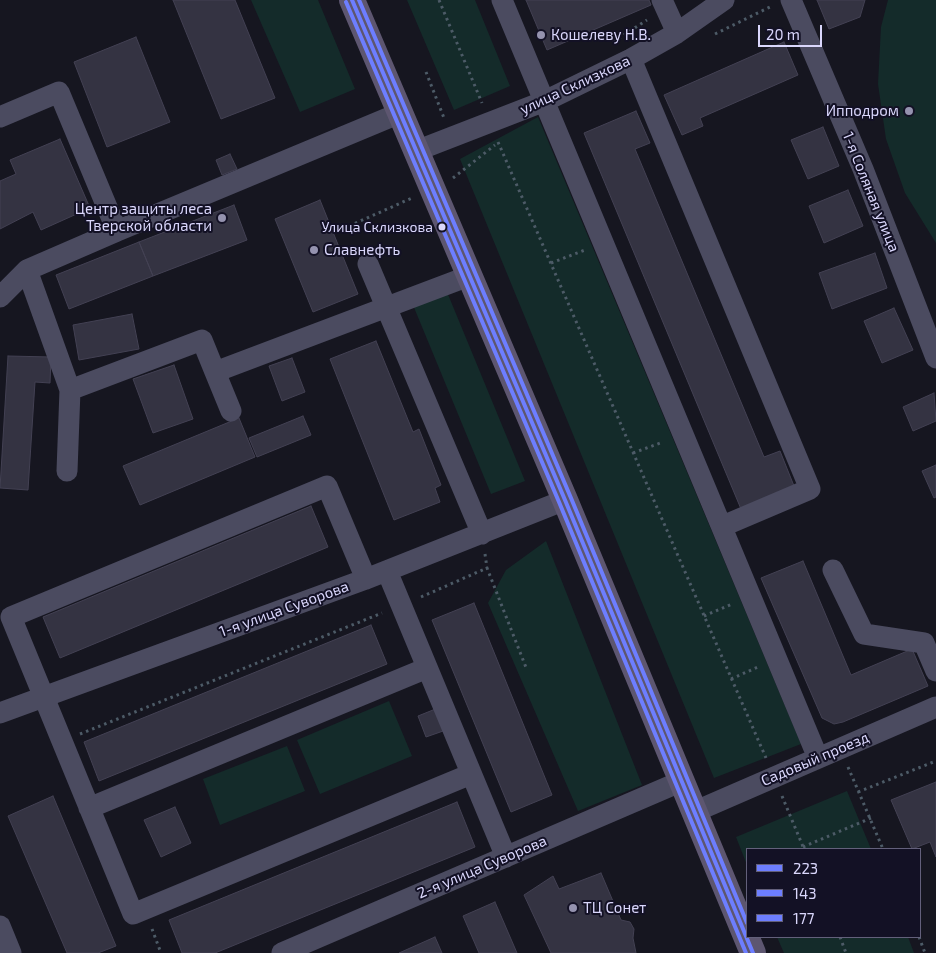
<!DOCTYPE html>
<html>
<head>
<meta charset="utf-8">
<style>
	body { margin:0 }
	#map { position:relative; width:936px; height:953px; overflow:hidden; background:#161620; font-family:"Exo 2",sans-serif }
	canvas { display:block }
	.legend { position:absolute; left:746px; top:848px; width:175px; height:90px; box-sizing:border-box; background:#131125; border:1px solid #63607b; margin:0; padding:6px 9px; list-style:none; font-size:15px; color:#dad7fc }
	.legend li { display:flex; align-items:center; gap:10px; height:25px }
	.legend b { width:25px; border:1px solid #63607b }
	.scale { position:absolute; left:758px; top:25px; width:64px; height:22px; box-sizing:border-box; border:2px solid #dad7fc; border-top:0; padding-left:6px; font-size:15px; line-height:18px; white-space:nowrap; color:#dad7fc; -webkit-text-stroke:4px #131125; paint-order:stroke }
</style>
</head>
<body>
<div id="map">
<canvas width="936" height="953"></canvas>
<ul class="legend">
<li><b style="height:6px;background:#6d7eff"></b>223</li>
<li><b style="height:6px;background:#6d7eff"></b>143</li>
<li><b style="height:6px;background:#6d7eff"></b>177</li>
</ul>
<div class="scale">20 m</div>
</div>
<script>
const context = document.querySelector('canvas').getContext('2d');
context.lineJoin = 'round';
function fill(path, color) { context.fillStyle = color; context.fill(path, 'evenodd'); }
const toPath = rows => new Path2D(rows.map(r => 'M' + r).join(''));
function stroke(path, color, width, dash) { context.strokeStyle = color; context.lineWidth = width; context.lineCap = dash ? 'butt' : 'round'; context.setLineDash(dash || []); context.stroke(path); }
function drawText(font, color, halo, rows, align = 'center') {
  context.font = font + ' "Exo 2",sans-serif'; context.lineWidth = 4; context.setLineDash([]); context.textBaseline = 'middle'; context.strokeStyle = halo; context.fillStyle = color; for (const [text, x, y, turn = 0] of rows) {
    context.save(); context.translate(x, y); context.rotate((+turn || 0) * Math.PI / 180); context.textAlign = isNaN(turn) ? turn : align; if (halo) context.strokeText(text, 0, 0); context.fillText(text, 0, 0); context.restore();
  }
}
fill(toPath([
	[251,0,318,0,355,89,300,112],
	[407,0,475,0,510,86,454,110],
	[888,0,936,0,936,243,905,193,886,139,878,84,881,27],
	[538,117,801,744,714,778,460,159],
	[447,292,525,481,491,494,413,305],
	[546,541,642,785,578,811,488,603,506,570],
	[389,701,412,756,320,794,297,740],
	[287,746,305,791,220,825,203,779],
	[847,791,871,849,747,849,747,865,736,837],
	[777,937,908,937,914,953,784,953]
]), '#142b2a');
const building = toPath([
	[173,0,235,0,275,98,221,119,173,0],
	[526,0,649,0,651,5,547,50,526,0],
	[817,0,865,0,860,17,829,29,817,0],
	[136,37,170,122,107,147,74,62,136,37],
	[784,42,798,75,700,118,703,126,682,135,664,95,784,42],
	[636,111,650,143,635,149,764,457,780,451,794,486,741,509,584,133,636,111],
	[823,127,839,166,808,179,791,140,823,127],
	[60,139,90,208,41,230,33,212,0,229,0,181,16,174,10,160,60,139],
	[230,154,237,169,222,175,216,160,230,154],
	[848,190,863,226,824,243,809,206,848,190],
	[320,200,358,294,313,312,275,219,320,200],
	[234,205,247,240,153,276,139,242,234,205],
	[139,242,153,276,69,309,56,275,139,242],
	[875,253,887,288,832,309,819,273,875,253],
	[894,308,913,350,882,363,864,321,894,308],
	[132,314,139,349,79,360,73,325,132,314],
	[376,341,413,432,419,429,441,485,435,488,440,502,394,520,330,359,376,341],
	[8,356,51,357,50,383,35,382,28,490,0,488,8,356],
	[292,358,305,392,282,401,269,366,292,358],
	[174,365,193,419,153,433,133,379,174,365],
	[934,393,936,421,913,431,903,407,934,393],
	[303,416,311,435,257,457,249,438,303,416],
	[239,418,255,457,140,505,123,466,239,418],
	[936,465,936,497,934,498,922,471,936,465],
	[311,506,328,547,60,658,43,617,311,506],
	[803,561,851,675,912,649,928,686,843,722,834,724,822,718,761,578,803,561],
	[474,603,552,795,511,812,432,620,474,603],
	[371,625,387,664,99,781,84,742,371,625],
	[438,708,446,730,426,737,418,716,438,708],
	[936,782,936,857,930,842,912,849,891,800,936,782],
	[53,796,116,946,98,953,67,953,8,816,53,796],
	[457,802,475,847,215,953,182,953,169,920,457,802],
	[175,807,191,843,161,857,144,820,175,807],
	[601,873,621,920,630,922,634,929,633,938,636,953,551,953,524,895,553,876,559,889,601,873],
	[495,902,517,953,479,953,463,916,495,902],
	[435,937,442,953,399,953,435,937]
]);
fill(building, '#343342');
stroke(building, '#434153', 1);
stroke(toPath([
	[439,0,482,103],
	[715,34,772,6],
	[613,42,647,20],
	[426,72,444,118],
	[498,142,766,758],
	[453,178,495,145],
	[349,226,412,198],
	[551,263,585,250],
	[633,453,663,442],
	[485,554,487,568],
	[421,597,487,568,527,670],
	[704,616,732,604],
	[731,679,758,667],
	[80,734,382,613],
	[848,767,883,849],
	[858,792,936,761],
	[782,796,804,849],
	[803,847,871,818],
	[152,929,161,953],
	[840,937,846,953],
	[919,937,925,953]
]), '#4d5b67', 3, [2.5, 4]);
stroke(toPath([
	[502,0,818,758],
	[662,0,677,33],
	[791,0,863,169,936,358],
	[631,59,810,489,723,526],
	[0,117,59,92,117,231,400,113],
	[416,151,545,101,631,59,677,33,724,0],
	[368,264,482,534],
	[27,270,70,390,67,471],
	[0,297,27,270,117,231],
	[215,372,231,411],
	[70,390,202,340,215,372,469,276],
	[833,570,864,634,924,643,936,671],
	[387,571,506,857],
	[366,579,327,486,11,617,133,914,471,774],
	[0,713,366,579,565,500],
	[89,808,427,668],
	[694,812,936,707],
	[0,926,11,953],
	[282,953,682,781]
]), '#4b4b60', 21);
stroke(toPath([
	[352,0,565,500,753,953]
]), '#5d5670', 26);
stroke(toPath([
	[352,0,565,500,753,953]
]), '#6d7eff', 4);
stroke(toPath([
	[346,2,559,502,746,953]
]), '#6d7eff', 4);
stroke(toPath([
	[359,0,571,498,747,923]
]), '#6d7eff', 4);
for (const [x, y, r, color] of [
	[541,35,5,"#9593af"],
	[909,111,5,"#9593af"],
	[222,218,5,"#9593af"],
	[442,227,4.5,"#dad7fc"],
	[314,250,5,"#9593af"],
	[573,908,5,"#9593af"]
]) { const dot = new Path2D(); dot.arc(x, y, r, 0, 2 * Math.PI); context.fillStyle = color; context.fill(dot); stroke(dot, '#131125', 2); }
drawText('14px', '#dad7fc', '#131125', [
	["Улица Склизкова",433,227]
], 'right');
drawText('15px', '#dad7fc', '#131125', [
	["Кошелеву Н.В.",551,35],
	["Ипподром",899,111,"right"],
	["Центр защиты леса",212,209,"right"],
	["Тверской области",212,226,"right"],
	["Славнефть",324,250],
	["ТЦ Сонет",583,908]
], 'left');
drawText('15px', '#dad7fc', '#131125', [
	["улица Склизкова",575,85,-25],
	["1-я Соляная улица",871,192,68],
	["1-я улица Суворова",284,609,-20],
	["Садовый проезд",815,759,-23],
	["2-я улица Суворова",482,867,-23]
]);
</script>
</body>
</html>
